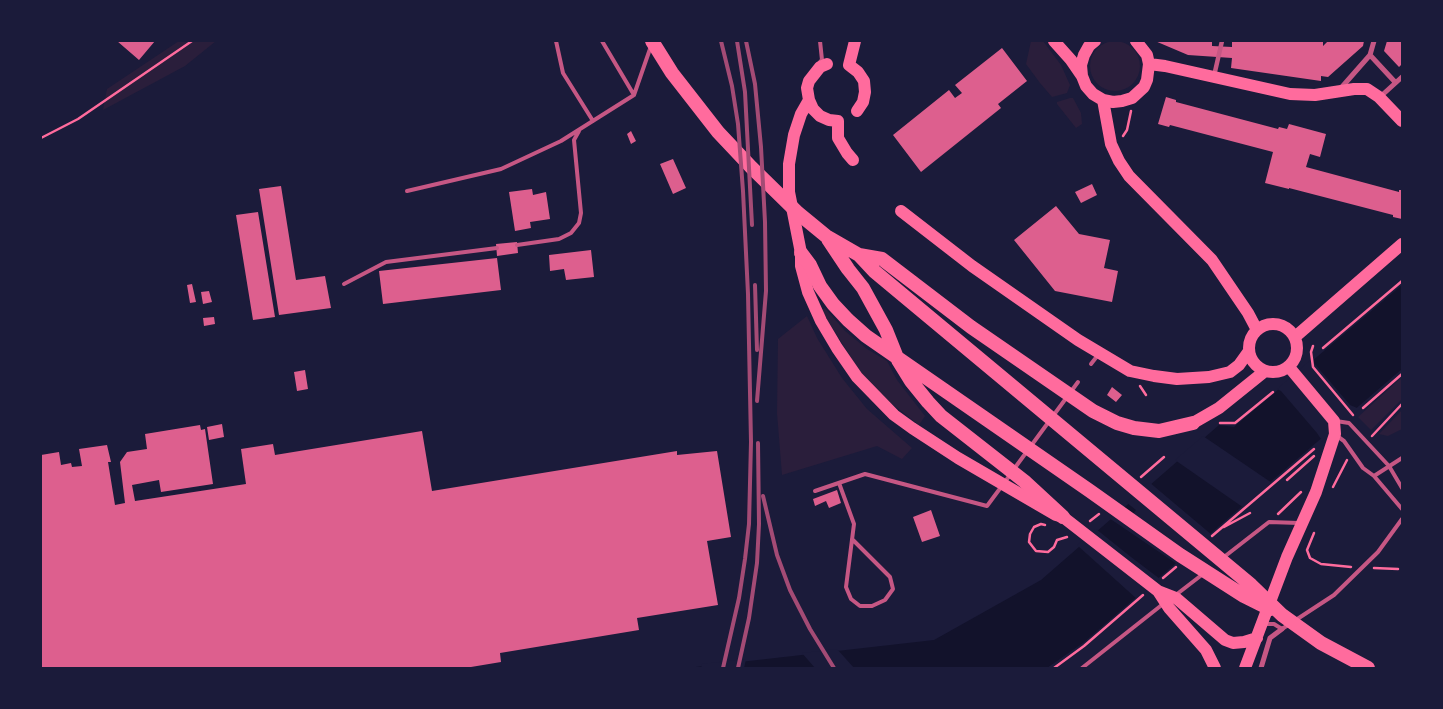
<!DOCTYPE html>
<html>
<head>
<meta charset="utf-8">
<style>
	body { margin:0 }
	#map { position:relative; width:1443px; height:709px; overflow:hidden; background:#1b1b3a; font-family:"Fira Sans Condensed",sans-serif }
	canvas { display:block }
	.frame { position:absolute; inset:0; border:42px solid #1b1b3a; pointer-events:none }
</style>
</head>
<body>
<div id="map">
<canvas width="1443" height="709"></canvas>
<div class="frame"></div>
</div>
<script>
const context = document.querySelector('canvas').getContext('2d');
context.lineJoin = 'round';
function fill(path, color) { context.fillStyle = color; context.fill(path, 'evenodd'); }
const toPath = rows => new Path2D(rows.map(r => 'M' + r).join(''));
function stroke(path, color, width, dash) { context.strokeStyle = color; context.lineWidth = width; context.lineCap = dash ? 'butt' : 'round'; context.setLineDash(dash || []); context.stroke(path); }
fill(toPath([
	'1090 66a25 25 0 1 1 50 0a25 25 0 1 1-50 0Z',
	[179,41,216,41,185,66,103,110,107,89],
	[1031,41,1043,41,1061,65,1070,85,1067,93,1052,97,1040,83,1026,64],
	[1070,98,1073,98,1081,113,1082,124,1076,128,1057,104,1057,102],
	[825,308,845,331,867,349,887,361,897,380,925,416,919,425,878,393,859,370,821,310],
	[807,316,817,338,842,378,867,409,912,448,902,459,877,446,782,475,777,413,778,339],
	[1402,377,1402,399,1371,430,1358,417],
	[1402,410,1402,429,1388,436,1379,434]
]), '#2a1e3b');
fill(toPath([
	[1402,285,1402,369,1083,643,1047,668,687,668,934,640,1041,580,1219,425,1234,427]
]), '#12122b');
fill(toPath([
	[1314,357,1314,363,1350,405,1357,408,1362,407,1321,442,1321,439,1317,433,1281,391,1277,389],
	[1203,436,1272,483,1244,508,1175,460],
	[1149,482,1212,535,1177,564,1109,518,1122,506,1133,514,1136,510,1126,502],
	[1096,529,1131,557,1160,579,1137,599,1077,545],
	[837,649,854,668,815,668,802,653],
	[746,659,744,668,701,668,702,664]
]), '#1b1b3a');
fill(toPath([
	[117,41,155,41,139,60],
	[1155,41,1212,41,1212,46,1232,47,1232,41,1323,41,1323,46,1328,41,1364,41,1363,46,1328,77,1321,76,1321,81,1231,68,1232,58,1188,55],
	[1387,41,1402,41,1402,64,1399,67,1384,51],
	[1002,48,1027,81,998,104,1001,108,921,172,893,135,949,90,955,98,962,93,955,85],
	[1166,97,1176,100,1176,102,1278,129,1279,127,1287,129,1289,124,1326,134,1320,157,1310,154,1306,167,1399,192,1399,190,1402,190,1402,219,1393,217,1393,215,1289,188,1289,189,1265,183,1273,152,1170,125,1169,127,1158,124],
	[631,131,636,141,631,144,627,134],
	[673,159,686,188,673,194,660,164],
	[1092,184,1097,195,1081,203,1075,192],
	[281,186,296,280,325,276,331,308,279,315,259,189],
	[532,189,533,195,546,192,550,219,530,222,531,228,515,231,509,192],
	[1056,206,1079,234,1110,240,1104,268,1118,271,1112,302,1055,291,1014,240],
	[258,212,275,317,253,320,236,215],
	[517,242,518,253,497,256,496,244],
	[591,250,594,277,566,280,564,269,550,271,549,255],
	[497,258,501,290,383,304,379,271],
	[192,284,196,302,190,303,187,285],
	[209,291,212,302,203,304,201,292],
	[214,317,215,324,204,326,203,318],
	[305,370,308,389,297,391,294,372],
	[1112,387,1122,395,1116,402,1107,395],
	[222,424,224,437,209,440,207,427],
	[200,425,201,430,205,429,213,484,161,492,159,480,132,485,135,501,246,484,241,449,273,444,275,455,422,431,432,491,677,451,677,455,717,451,731,537,707,541,718,605,637,618,639,630,500,653,501,662,465,668,41,668,41,455,59,452,61,465,71,463,72,467,82,466,79,449,107,445,111,462,108,462,115,505,125,503,120,462,127,452,147,449,145,434],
	[837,490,841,503,829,508,826,501,815,506,813,499],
	[931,510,940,536,922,542,913,517]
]), '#dd5f8e');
stroke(toPath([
	[1123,136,1127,130,1131,111],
	[41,138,78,119,192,41],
	[1313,346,1311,352,1313,367,1353,415],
	[1323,348,1402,281],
	[1140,386,1146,395],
	[1363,408,1402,374],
	[1220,423,1235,423,1273,392],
	[1372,436,1402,404],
	[1141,477,1164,457],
	[1287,480,1314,456],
	[1333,487,1347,460],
	[1278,514,1301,492],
	[1090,521,1099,514],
	[1045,525,1041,524,1034,527,1030,534,1029,542,1036,551,1048,552,1054,547,1057,540,1067,537],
	[1224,527,1250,513],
	[1314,533,1307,550,1310,558,1321,564,1351,567],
	[1212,536,1314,449],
	[1374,568,1398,569],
	[1163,578,1176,567],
	[1054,668,1084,646,1143,595]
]), '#ff6b9d', 2.5);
stroke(toPath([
	[556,41,563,73,593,121],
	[602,41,634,95],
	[820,41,822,60,820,62],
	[634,95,651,46],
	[407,191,501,169,561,141,634,95],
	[517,245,559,239,571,233,579,223,581,213,574,140,579,131],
	[344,284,386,262,497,248],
	[1091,364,1098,355],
	[1336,421,1349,423,1389,466,1402,488],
	[1337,436,1344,441,1363,468,1374,476,1402,509],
	[1014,469,1078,382],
	[1374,476,1402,458],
	[839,483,854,524,846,587,851,599,860,606,872,606,885,600,893,589,890,577,852,539],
	[815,491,865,474,987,506,1010,475],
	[1224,557,1269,522,1299,523],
	[1177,594,1203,574],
	[1265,624,1274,624,1282,629,1334,595,1378,552,1402,519],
	[1082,668,1163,604]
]), '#c65784', 4);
stroke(toPath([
	[1214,76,1222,41]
]), '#c65784', 4.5);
stroke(toPath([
	[1370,55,1395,82],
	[1341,88,1370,55,1374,41],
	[1380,97,1402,77],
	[1261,668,1270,638,1282,629]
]), '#c65784', 5);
stroke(toPath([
	[855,41,849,65,858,72,864,81,865,92,863,102,857,111],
	[1054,41,1071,60,1082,76],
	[1095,41,1089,46,1084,55,1081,65,1082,76,1086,86,1093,94,1103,100,1113,102,1122,101,1132,98,1144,87,1147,80,1149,64,1147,55,1136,41],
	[827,64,820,67,809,81,807,88,809,100,813,109,820,116,829,120,838,121,838,138,847,153,853,160],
	[1149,64,1165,66,1290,94,1315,95,1354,89,1367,89,1379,97,1402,121],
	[809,100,801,114,794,135,789,164,789,192,801,253,801,266,808,292,821,321,837,348,857,377,894,415,912,428,958,458,1056,515,1063,517,1158,591,1169,608,1206,650,1215,668],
	[1103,100,1111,144,1119,161,1129,176,1212,260,1248,313,1257,330],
	[901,211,972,266,1078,340,1130,371,1154,376,1177,379,1209,377,1230,372,1239,365,1249,351],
	'1249 348a24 24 0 1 1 48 0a24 24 0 1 1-48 0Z',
	[1295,337,1402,244],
	[1193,423,1219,408,1265,371],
	[1158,591,1176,598,1225,640,1233,643,1244,642,1257,638],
	[1245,668,1287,557,1316,492,1335,434,1334,421,1289,367]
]), '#ff6b9d', 12);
stroke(toPath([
	[652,41,672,73,718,132,751,167,798,213,826,236,859,255,874,271,1251,585,1282,615,1321,643,1368,668],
	[828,239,848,269,863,288,886,330,898,360,911,381,928,402,941,416,1024,481,1063,517],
	[801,253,810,265,820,286,833,304,848,320,866,336,1090,491,1180,555,1244,596,1270,609],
	[859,255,882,259,971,327,1093,411,1117,423,1134,428,1159,431,1193,423]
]), '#ff6b9d', 14);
stroke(toPath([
	[721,41,732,86,738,124,743,191,748,294,751,442,749,524,745,559,739,598,723,668],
	[737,41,745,92,752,225],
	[746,41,755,84,761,147,765,222,766,291,757,401],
	[755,285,757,350],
	[763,496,777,555,790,590,810,629,834,668],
	[738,668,749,618,757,563,759,524,758,443]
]), '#a44b75', 4);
</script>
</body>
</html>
